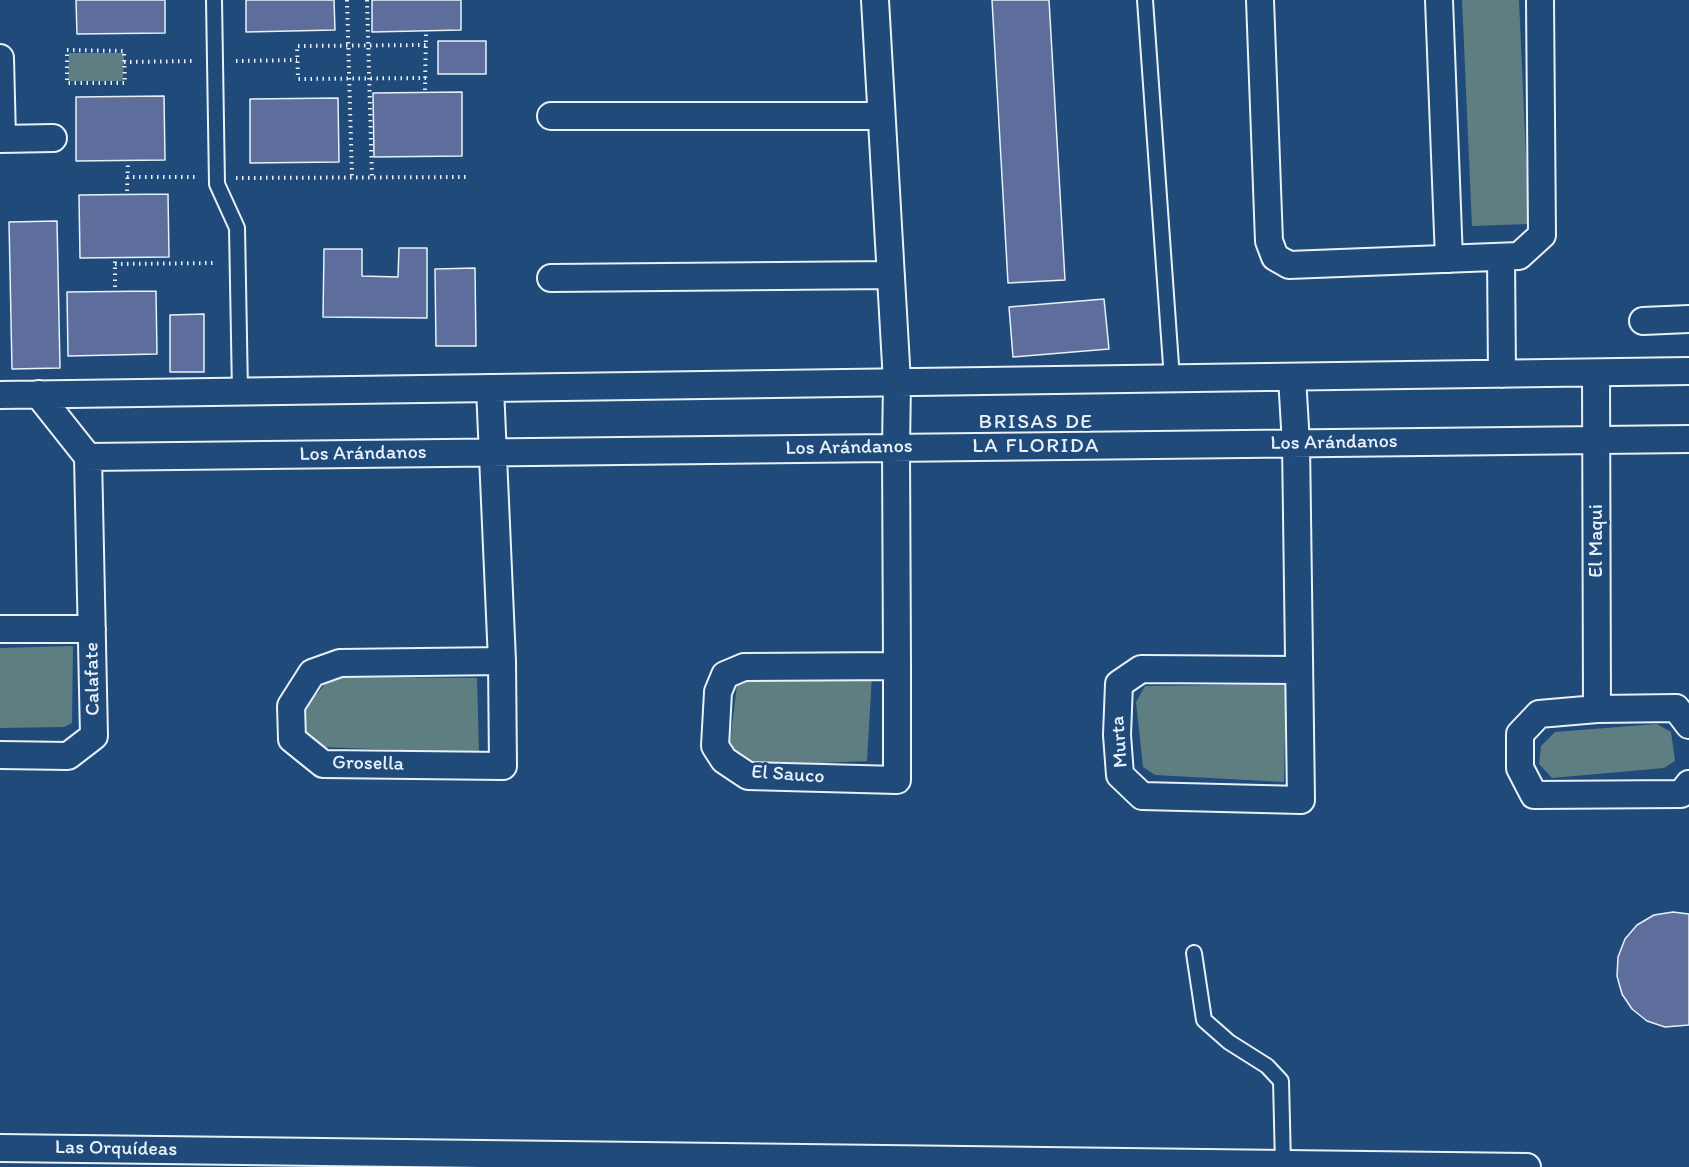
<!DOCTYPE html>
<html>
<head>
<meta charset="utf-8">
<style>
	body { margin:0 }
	canvas { display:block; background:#1f4a7a }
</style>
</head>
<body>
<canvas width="1689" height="1167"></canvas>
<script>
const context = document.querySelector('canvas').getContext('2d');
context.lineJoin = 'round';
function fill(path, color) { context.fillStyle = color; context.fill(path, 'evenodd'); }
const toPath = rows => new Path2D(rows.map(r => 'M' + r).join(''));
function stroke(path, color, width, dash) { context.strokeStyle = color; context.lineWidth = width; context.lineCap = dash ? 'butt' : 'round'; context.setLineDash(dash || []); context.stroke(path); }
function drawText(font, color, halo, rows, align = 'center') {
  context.font = font + ' Itim,sans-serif'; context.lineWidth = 6; context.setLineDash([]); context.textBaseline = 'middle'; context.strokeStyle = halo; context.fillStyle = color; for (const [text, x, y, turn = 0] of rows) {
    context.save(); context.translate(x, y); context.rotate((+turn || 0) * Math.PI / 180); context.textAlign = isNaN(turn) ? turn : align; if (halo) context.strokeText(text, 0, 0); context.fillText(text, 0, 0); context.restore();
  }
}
fill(toPath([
	[1462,0,1519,0,1529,224,1472,226],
	[69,53,124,53,123,81,68,81],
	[73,646,72,723,64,727,0,728,0,648],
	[872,675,867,761,753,766,740,758,730,742,737,685,749,677],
	[331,677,477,678,479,753,323,747,306,732,304,709],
	[1286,684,1284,782,1155,775,1143,767,1136,702,1145,686],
	[1657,724,1671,732,1675,761,1664,768,1552,778,1539,764,1541,746,1555,732]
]), '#5e7e82');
const building = toPath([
	[76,0,165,0,165,33,77,34,76,0],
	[246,0,334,0,335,30,246,32,246,0],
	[372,0,461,0,461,30,372,32,372,0],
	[992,0,1049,0,1065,280,1008,283,992,0],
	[438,41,486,41,486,74,438,74,438,41],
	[462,92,462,156,374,157,373,93,462,92],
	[164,96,165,160,76,161,76,97,164,96],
	[338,98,339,162,250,163,250,99,338,98],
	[168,194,169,257,80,258,79,195,168,194],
	[57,221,60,368,12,369,9,222,57,221],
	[399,248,427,248,427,318,323,317,324,249,362,249,362,276,398,277,399,248],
	[475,268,476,346,436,346,435,269,475,268],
	[156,291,157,354,68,356,67,292,156,291],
	[1104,299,1109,349,1013,357,1009,307,1104,299],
	[204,314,204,372,170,372,170,315,204,314],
	[1673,912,1689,914,1689,1025,1665,1027,1647,1021,1632,1009,1622,994,1617,976,1618,957,1625,939,1637,925,1654,915,1673,912]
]);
fill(building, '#5e6e9c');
stroke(building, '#e8f1f8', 1.5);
const lane = toPath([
	[214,0,217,184,237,228,240,392],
	[1145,0,1172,379],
	[1194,953,1204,1020,1229,1042,1267,1066,1281,1081,1283,1164]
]);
const street = toPath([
	[875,0,897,382,896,448,897,666,897,780,748,776,724,760,715,746,718,692,725,675,744,667,897,666],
	[1260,0,1269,241,1275,257,1289,265,1519,256,1542,235,1540,0],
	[1439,0,1449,259],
	[0,58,2,139],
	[551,116,881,116],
	[0,139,53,138],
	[1501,257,1502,374],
	[551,278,891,275],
	[1643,321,1689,319],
	[1596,373,1597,709],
	[1292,377,1296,444,1301,800,1142,796,1120,775,1117,735,1119,684,1141,669,1298,670],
	[490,388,502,661,503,766,323,764,292,739,291,706,312,673,340,663,502,661],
	[38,394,88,457],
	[0,395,1689,371],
	[88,457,1689,439],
	[0,629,92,629],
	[1689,725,1676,708,1597,709,1539,714,1520,734,1520,768,1534,795,1681,794,1689,784],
	[0,755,68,756,94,736,88,457],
	[0,1148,1527,1167]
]);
stroke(lane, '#e8f1f8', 18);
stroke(street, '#e8f1f8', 30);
stroke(toPath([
	[347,0,352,178],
	[367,0,372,178],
	[67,50,124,51,125,83,67,83,67,50],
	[236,61,297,60],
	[124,62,195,61],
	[426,78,298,79,297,46,426,45],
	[425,90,426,33],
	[127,177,195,177],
	[236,178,470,177],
	[127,191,128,163],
	[115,264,216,263],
	[115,287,115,260]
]), '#e8f1f8', 4, [1.5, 4.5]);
stroke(lane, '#1f4a7a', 14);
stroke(street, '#1f4a7a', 26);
drawText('20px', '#e8f1f8', '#1f4a7a', [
	["Los Arándanos",1334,443,-1],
	["Los Arándanos",849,448,-1],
	["Los Arándanos",363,454,-1],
	["El Maqui",1597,541,-90],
	["Calafate",93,679,-91],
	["Murta",1120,742,-94],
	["Grosella",368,764,1],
	["El Sauco",788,775,4],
	["Las Orquídeas",116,1149,1]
]);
context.letterSpacing = '1.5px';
drawText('21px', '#e8f1f8', '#1f4a7a', [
	["BRISAS DE",1036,423],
	["LA FLORIDA",1036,447]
]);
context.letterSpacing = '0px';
</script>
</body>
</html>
